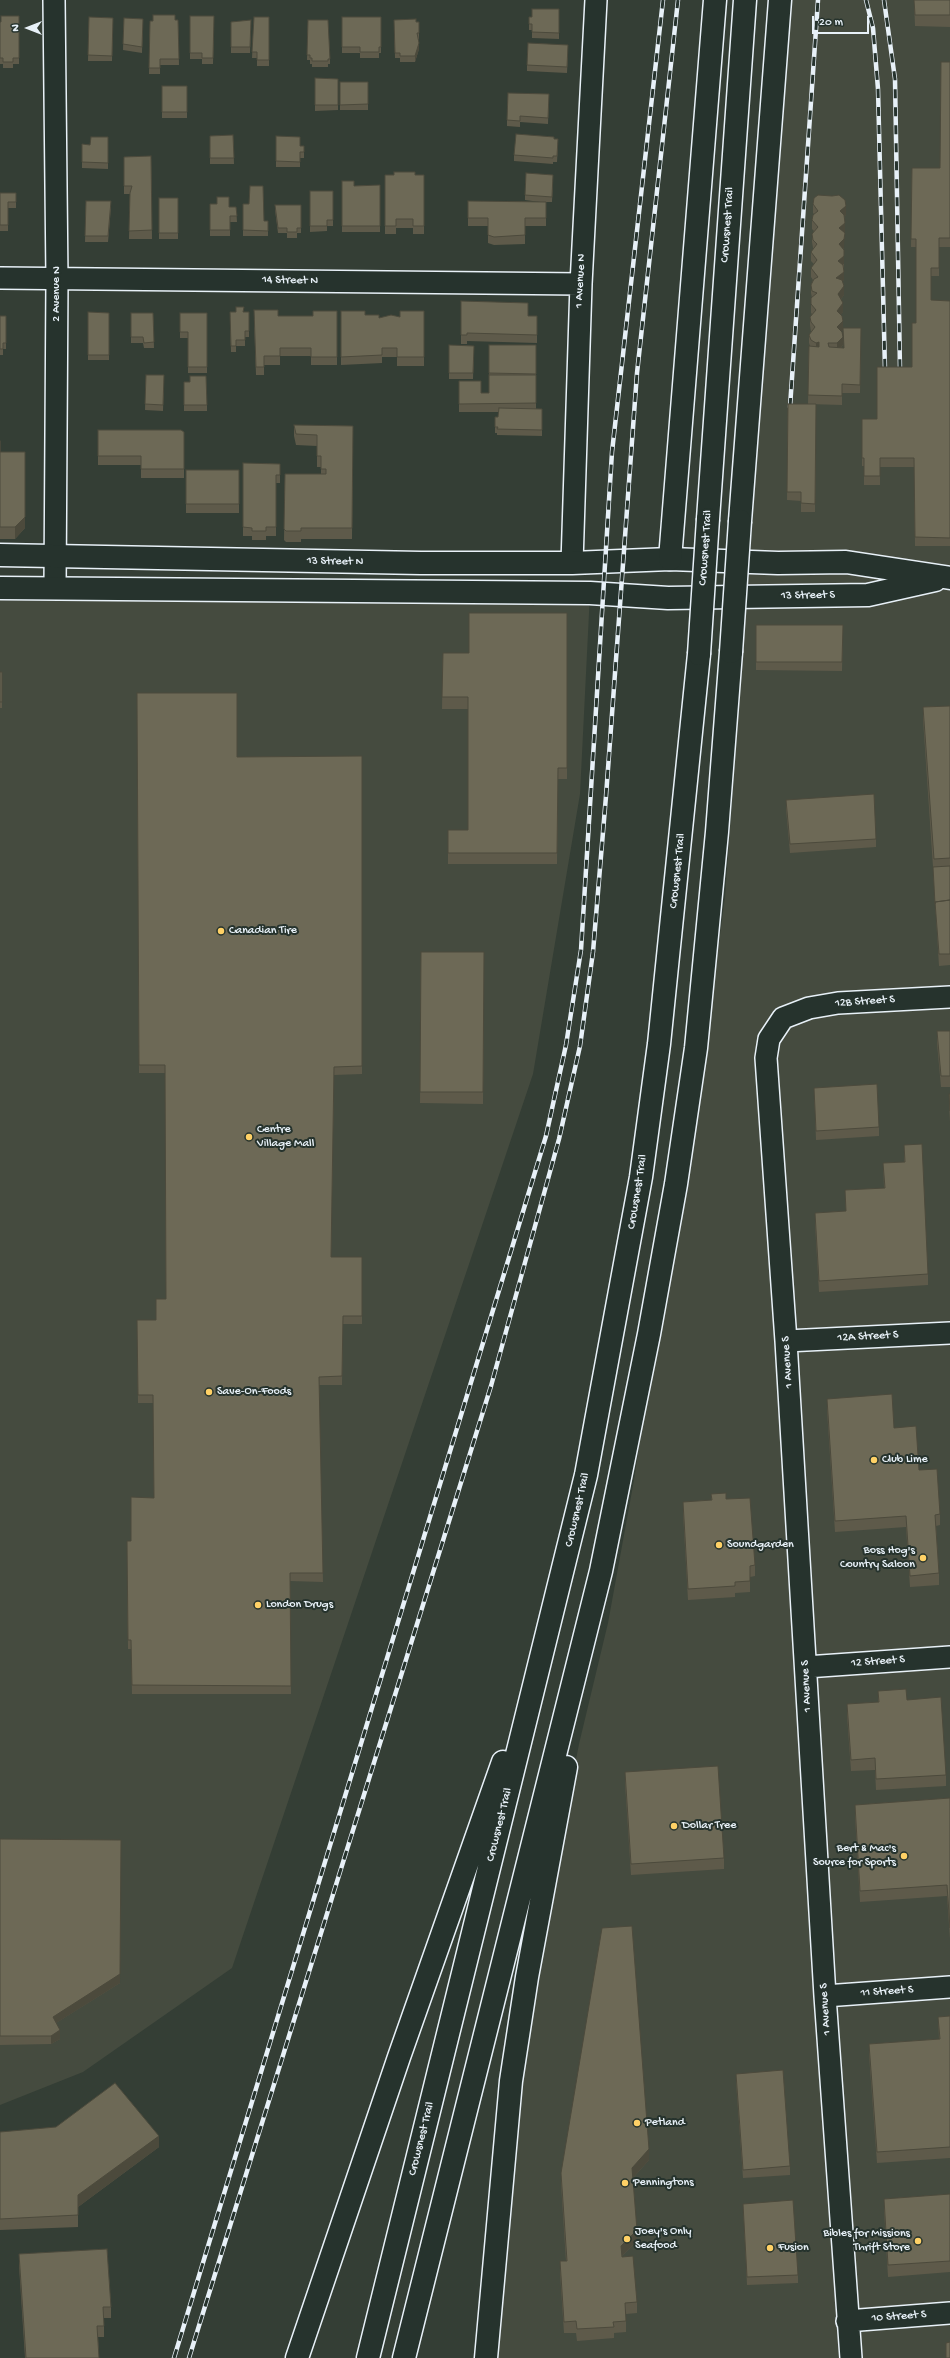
<!DOCTYPE html>
<html>
<head>
<meta charset="utf-8">
<style>
	body { margin:0 }
	#map { position:relative; width:950px; height:2358px; overflow:hidden; background:#343e35; font-family:"Gochi Hand",sans-serif }
	canvas { display:block }
	.north { position:absolute; left:8px; top:8px; width:40px; height:40px; -webkit-text-stroke:3px #26332d; paint-order:stroke; rotate:270deg; font-size:11px; font-weight:700; line-height:16px; text-align:center; color:#e8f1f8 }
	.north::after { content:''; display:block; margin:auto; width:14px; height:18px; background:#e8f1f8; clip-path:polygon(50% 0,100% 100%,50% 72%,0 100%) }
	.scale { position:absolute; left:812px; top:16px; width:57px; height:18px; box-sizing:border-box; border:2px solid #e8f1f8; border-top:0; padding-left:5px; font-size:12px; line-height:14px; white-space:nowrap; color:#e8f1f8; -webkit-text-stroke:3px #26332d; paint-order:stroke }
</style>
</head>
<body>
<div id="map">
<canvas width="950" height="2358"></canvas>
<div class="north">N</div>
<div class="scale">20 m</div>
</div>
<script>
const context = document.querySelector('canvas').getContext('2d');
context.lineJoin = 'round';
function fill(path, color) { context.fillStyle = color; context.fill(path, 'evenodd'); }
const toPath = rows => new Path2D(rows.map(r => 'M' + r).join(''));
function stroke(path, color, width, dash) { context.strokeStyle = color; context.lineWidth = width; context.lineCap = dash ? 'butt' : 'round'; context.setLineDash(dash || []); context.stroke(path); }
function drawText(font, color, halo, rows, align = 'center') {
  context.font = font + ' "Gochi Hand",sans-serif'; context.lineWidth = 4; context.setLineDash([]); context.textBaseline = 'middle'; context.strokeStyle = halo; context.fillStyle = color; for (const [text, x, y, turn = 0] of rows) {
    context.save(); context.translate(x, y); context.rotate((+turn || 0) * Math.PI / 180); context.textAlign = isNaN(turn) ? turn : align; if (halo) context.strokeText(text, 0, 0); context.fillText(text, 0, 0); context.restore();
  }
}
fill(toPath([
	[790,0,950,0,950,2358,492,2358,506,2205,535,1971,579,1744,608,1623,634,1480,656,1334,690,1162,725,897],
	[0,591,590,593,580,794,533,1074,232,1968,83,2072,0,2105]
]), '#454b3f');
const minor = toPath([
	[54,0,57,279,55,588],
	[0,278,581,284],
	[572,563,581,284,596,0],
	[786,1341,950,1333],
	[806,1667,950,1657],
	[825,1996,950,1987],
	[847,2321,950,2313],
	[851,2358,825,1996,786,1341,766,1058,769,1039,783,1018,809,1008,838,1003,950,997]
]);
const tertiary = toPath([
	[0,555,421,563,572,563,670,559,778,563,846,562,950,578],
	[0,588,590,593,668,598,868,595,935,580]
]);
const motorway = toPath([
	[708,519,745,0],
	[740,521,780,0],
	[670,559,715,0],
	[297,2358,399,2057,503,1762],
	[368,2358,586,1475,641,1177,659,1044,699,654],
	[404,2358,601,1571,649,1334,676,1184,696,1048,717,832,731,652],
	[486,2358,511,2081,527,1977,566,1767]
]);
stroke(minor, '#e8f1f8', 24);
stroke(tertiary, '#e8f1f8', 25);
stroke(motorway, '#e8f1f8', 25);
stroke(minor, '#26332d', 21);
stroke(tertiary, '#26332d', 22);
stroke(motorway, '#26332d', 22);
const rail = toPath([
	[866,0,873,28,878,89,885,370],
	[884,0,895,79,900,370],
	[790,407,818,0],
	[174,2358,546,1136,566,1045,581,950,612,452,663,0],
	[189,2358,491,1386,559,1139,580,1046,593,952,606,796,637,373,678,0]
]);
stroke(rail, '#e8f1f8', 4.5);
stroke(rail, '#26332d', 3, [9]);
const motorwayBridge = toPath([
	[731,652,740,521],
	[699,654,708,519]
]);
stroke(motorwayBridge, '#e8f1f8', 25, []);
stroke(motorwayBridge, '#26332d', 22);
fill(toPath([
	[914,0,950,0,950,27,915,26],
	[559,9,559,39,532,38,532,30,529,30,529,24,532,17],
	[19,16,19,64,13,64,13,68,3,68,3,64,0,64,0,22],
	[190,16,214,16,213,64,202,64,202,59,190,59],
	[89,17,113,18,112,61,88,61],
	[254,17,269,17,269,66,257,66,257,58,252,58],
	[342,17,381,17,381,53,379,53,379,58,360,58,360,53,342,53],
	[124,18,143,19,142,53,123,50],
	[178,20,179,65,160,65,160,74,149,74,150,21],
	[251,20,250,53,231,53,231,22],
	[308,20,330,59,330,64,328,64,328,67,312,67,312,64,310,64,310,60,307,60],
	[394,20,419,22,419,39,418,39,419,49,415,62,400,62,400,58,395,58],
	[568,51,567,73,527,71,527,65],
	[950,62,950,247,939,247,939,276,931,276,931,300,950,301,950,546,915,546,914,467,880,467,880,485,864,485,864,466,862,466,862,419,877,419,912,367,916,323,916,247,911,247,912,168,940,168],
	[315,78,338,79,338,110,315,111],
	[340,82,368,82,368,110,340,110],
	[162,86,187,86,187,118,162,118],
	[549,94,548,124,520,122,520,127,507,126,507,120],
	[233,135,234,164,210,164,210,136],
	[276,136,300,146,304,146,304,158,300,158,300,167,276,167],
	[108,137,108,169,82,168,82,144,90,145],
	[554,139,558,145,557,162,553,162,553,164,514,161,514,155],
	[151,156,152,239,129,239,130,194,124,194,124,157],
	[385,175,424,175,424,234,413,234,413,228,396,228,396,234,385,234],
	[342,181,354,186,380,185,380,232,342,232],
	[553,181,552,202,546,202,546,226,525,226,525,244,494,245,488,243,488,226,468,226,468,201,540,202,525,200,525,195],
	[310,191,333,191,333,226,327,226,327,231,310,232],
	[0,193,16,193,16,208,8,208,8,231,0,231],
	[159,198,178,198,178,239,159,239],
	[86,201,111,207,108,242,85,242],
	[210,204,229,207,236,207,237,222,230,222,230,236,210,236],
	[243,204,264,221,268,221,268,236,243,236],
	[813,204,846,215,844,216,845,232,844,232,844,248,843,249,844,264,844,280,842,281,844,295,841,299,843,312,841,314,843,330,841,331,843,345,841,348,844,348,843,328,861,328,860,393,842,393,842,405,808,404,809,346,810,346,809,343,809,335,811,332,810,325,810,317,812,314,811,313,811,298,812,298,811,293,811,285,813,280,811,277,811,268,814,264,811,261,811,252,814,249,813,248,812,242,812,234,814,231,812,229,812,220,814,214,813,213],
	[275,205,301,205,301,233,297,233,297,238,287,238,287,233,278,233,275,210],
	[461,301,528,316,537,316,537,343,467,341,467,344,461,344],
	[337,311,337,365,311,365,311,356,280,356,280,365,264,365,264,375,256,375,254,319,278,316,313,316],
	[341,311,379,318,400,317,424,311,424,366,397,366,397,357,382,357,382,363,341,365],
	[88,312,109,313,109,360,88,360],
	[244,312,249,312,249,337,245,337,245,346,236,346,236,352,231,352,230,317],
	[131,313,153,313,154,348,144,348,143,343,131,343],
	[180,313,207,313,207,373,188,373,188,338,180,338],
	[0,316,6,316,6,349,3,349,3,355,0,355],
	[449,345,474,346,473,379,449,379],
	[536,345,536,409,542,409,542,436,497,435,497,433,495,433,495,417,498,417,498,412,459,412,459,381,481,393,489,393,489,373],
	[146,375,164,375,163,411,145,410],
	[184,382,207,405,207,411,184,411],
	[788,404,816,404,815,512,801,512,801,501,787,500],
	[294,425,353,426,352,539,301,539,301,542,286,542,284,540,285,474,321,474,321,467,317,467,317,446,296,445,294,436],
	[98,430,184,432,184,478,141,478,141,465,98,465],
	[0,441,0,452,25,528,15,539,0,539],
	[243,463,280,464,280,483,276,483,276,536,266,536,266,540,252,540,252,536,243,536],
	[186,470,239,470,239,513,186,513],
	[567,613,567,779,558,779,557,864,448,864,448,830,468,830,468,709,442,709,443,653,469,653],
	[756,625,843,625,842,671,756,670],
	[0,672,2,672,2,708,0,708],
	[137,693,237,757,362,756,362,1074,334,1075,331,1257,362,1257,362,1324,343,1324,342,1385,319,1385,323,1582,290,1581,291,1694,132,1694,131,1649,128,1649,127,1550,131,1541,154,1498,153,1403,138,1403,137,1320,156,1320,166,1299,165,1073,139,1073],
	[950,706,950,965,939,966,933,867,923,719,923,707],
	[786,800,876,839,876,847,790,853,786,809],
	[421,952,484,952,483,1104,420,1103],
	[937,1031,950,1031,950,1087,941,1087,937,1043],
	[814,1088,879,1127,879,1136,816,1140],
	[949,1094,950,1094,950,1122,949,1105],
	[904,1145,928,1274,928,1285,819,1292,815,1224,815,1213,846,1211,845,1190,884,1188,883,1163,904,1162],
	[827,1399,919,1470,940,1514,940,1525,936,1526,939,1573,939,1585,910,1587,906,1527,835,1532,827,1410],
	[711,1494,726,1499,755,1565,755,1576,750,1577,750,1592,735,1593,735,1597,688,1600,683,1513,683,1502,711,1500],
	[878,1691,907,1700,946,1775,946,1786,876,1790,875,1770,851,1771,847,1715,847,1704,878,1702],
	[625,1772,724,1858,724,1869,631,1875,625,1783],
	[950,1798,950,1939,947,1896,860,1902,855,1816,855,1805],
	[0,1839,120,1983,56,2023,60,2039,51,2044,0,2045],
	[950,2016,950,2158,877,2163,869,2055,869,2044,939,2039,938,2017],
	[736,2074,790,2166,790,2175,743,2178,736,2082],
	[0,2132,159,2147,78,2207,78,2227,0,2230],
	[649,2160,633,2178,637,2241,622,2256,637,2302,637,2313,626,2314,626,2332,614,2333,614,2338,577,2341,576,2333,564,2333,560,2273,560,2261,566,2261,561,2184,561,2173],
	[950,2194,950,2272,888,2277,884,2210,884,2199],
	[743,2204,798,2275,798,2283,747,2285],
	[19,2254,111,2307,111,2318,104,2318,104,2337,98,2337,99,2358,25,2358,19,2266]
]), '#5e5a4a');
fill(toPath([
	[419,43,419,49,415,62,415,56],
	[846,206,846,215,840,220,840,211],
	[845,223,845,232,839,236,839,228],
	[845,233,844,248,839,253,839,244],
	[844,256,844,264,838,269,838,261],
	[844,272,844,280,836,286,836,278],
	[844,286,844,295,838,303,838,294],
	[843,303,843,312,837,320,837,311],
	[843,321,843,330,837,336,837,327],
	[843,337,843,345,837,352,837,343],
	[819,342,819,351,816,352,816,343],
	[25,517,25,528,15,539,15,527],
	[121,1840,120,1983,53,2025,53,2017],
	[60,2030,60,2039,51,2044,51,2036],
	[159,2136,159,2147,78,2207,78,2195],
	[649,2149,649,2160,632,2179,632,2168],
	[637,2230,637,2241,621,2257,621,2246]
]), '#4c4a3c');
const building = toPath([
	[914,0,950,0,950,15,915,15,914,0],
	[532,9,559,9,559,33,532,32,532,24,529,24,529,17,532,17,532,9],
	[153,15,175,15,175,20,178,20,179,59,160,59,160,68,149,68,150,21,153,21,153,15],
	[1,16,19,16,19,58,13,58,13,62,3,62,3,58,0,58,0,22,1,22,1,16],
	[190,16,214,16,213,58,202,58,202,53,190,53,190,16],
	[89,17,113,18,112,56,88,55,89,17],
	[254,17,269,17,269,60,257,60,257,52,252,52,254,17],
	[342,17,381,17,381,47,379,47,379,52,360,52,360,47,342,47,342,17],
	[124,18,143,19,142,47,123,44,124,18],
	[416,19,416,22,419,22,419,33,417,33,419,43,415,56,400,56,400,53,395,53,394,20,416,19],
	[251,20,250,47,231,47,231,22,251,20],
	[308,20,328,20,330,59,328,59,328,61,312,61,312,58,310,58,310,55,307,55,308,20],
	[528,43,568,45,567,67,527,65,528,43],
	[941,62,950,62,950,238,939,238,939,268,931,268,931,300,950,301,950,538,915,537,914,458,880,458,880,476,864,476,864,458,862,458,862,419,877,419,877,367,912,367,912,323,916,323,916,239,911,239,912,168,940,168,941,62],
	[315,78,338,79,338,105,315,105,315,78],
	[340,82,368,82,368,104,340,105,340,82],
	[162,86,187,86,187,112,162,112,162,86],
	[508,93,549,94,548,118,520,116,520,121,507,120,508,93],
	[516,134,554,137,554,139,558,139,557,156,553,156,553,158,514,155,516,134],
	[233,135,234,158,210,158,210,136,233,135],
	[276,136,300,137,300,146,304,146,304,152,300,152,300,162,276,161,276,136],
	[91,137,108,137,108,163,82,162,82,144,90,145,91,137],
	[151,156,152,230,129,231,130,193,132,186,124,186,124,157,151,156],
	[394,172,415,172,415,175,424,175,424,226,413,226,413,219,396,219,396,226,385,226,385,175,394,175,394,172],
	[526,173,553,175,552,197,525,195,526,173],
	[342,181,354,181,354,186,380,185,380,226,342,226,342,181],
	[250,186,263,186,264,221,268,221,268,231,243,230,243,204,249,204,250,186],
	[310,191,333,191,333,220,327,220,327,226,310,226,310,191],
	[0,193,16,193,16,202,8,202,8,225,0,225,0,193],
	[818,195,832,196,839,195,845,200,846,206,840,211,844,215,845,223,839,228,845,233,844,239,839,244,844,250,844,256,838,261,843,265,844,272,836,278,842,280,844,286,838,294,843,303,837,311,842,316,843,321,837,327,842,332,843,337,837,343,828,343,829,347,844,348,843,328,861,328,860,385,842,384,842,396,808,395,809,346,819,347,819,342,816,343,811,340,809,335,815,327,811,322,810,317,816,310,811,304,811,298,817,293,812,291,811,285,814,279,818,277,811,268,817,260,811,252,817,244,813,240,812,234,818,227,812,220,813,215,818,211,813,204,814,198,818,195],
	[217,197,229,197,229,207,236,207,237,216,230,216,230,230,210,230,210,204,217,204,217,197],
	[159,198,178,198,178,233,159,233,159,198],
	[86,201,111,201,108,236,85,236,86,201],
	[468,201,546,202,546,218,525,218,525,235,494,237,488,235,488,218,468,218,468,201],
	[275,205,301,205,301,228,297,228,297,232,287,232,287,228,278,228,275,205],
	[461,301,528,303,528,316,537,316,537,335,467,333,467,335,461,335,461,301],
	[236,307,244,307,243,312,249,312,249,331,245,331,245,340,236,340,236,346,231,346,230,312,236,312,236,307],
	[254,310,278,310,278,316,313,316,313,311,337,311,337,357,311,357,311,348,280,348,280,356,264,356,264,367,256,367,254,310],
	[341,311,365,311,365,315,379,315,379,318,391,315,400,317,400,311,424,311,424,357,397,357,397,348,382,348,382,355,341,357,341,311],
	[88,312,109,313,109,355,88,355,88,312],
	[131,313,153,313,154,342,144,343,143,337,131,337,131,313],
	[180,313,207,313,207,367,188,367,188,332,180,332,180,313],
	[0,316,6,316,6,343,3,343,3,349,0,349,0,316],
	[449,345,474,346,473,373,449,373,449,345],
	[489,345,536,345,536,374,489,373,489,345],
	[146,375,164,375,163,405,145,404,146,375],
	[489,375,536,375,536,403,459,404,459,381,481,381,481,393,489,393,489,375],
	[190,376,206,376,207,405,184,405,184,382,190,382,190,376],
	[788,404,816,404,815,504,801,503,801,492,787,492,788,404],
	[499,408,542,409,542,430,497,429,498,427,495,427,495,417,498,417,499,408],
	[294,425,353,426,352,528,301,528,301,531,286,531,284,529,285,474,326,474,326,469,321,469,321,456,317,456,317,435,296,434,294,425],
	[98,430,181,430,184,432,184,469,141,469,141,456,98,456,98,430],
	[0,441,0,452,25,452,25,517,15,527,0,527,0,441],
	[243,463,280,464,280,475,276,475,276,527,266,527,266,531,252,531,252,528,243,527,243,463],
	[186,470,239,470,239,504,186,504,186,470],
	[469,613,567,613,567,768,558,768,557,853,448,853,448,830,468,830,468,697,442,697,443,653,469,653,469,613],
	[756,625,843,625,842,662,756,662,756,625],
	[0,672,2,672,2,702,0,702,0,672],
	[137,693,237,693,237,757,362,756,362,1066,334,1067,331,1257,362,1257,362,1316,343,1316,342,1376,319,1377,323,1573,290,1573,291,1686,132,1685,131,1640,128,1640,127,1541,131,1541,131,1497,154,1498,153,1395,138,1395,137,1320,156,1320,156,1299,166,1299,165,1065,139,1065,137,693],
	[950,706,950,858,934,859,923,707,950,706],
	[874,794,876,839,790,844,786,800,874,794],
	[950,866,950,900,935,902,935,904,933,867,950,866],
	[950,900,950,954,939,954,935,902,950,900],
	[421,952,484,952,483,1092,420,1092,421,952],
	[937,1031,950,1031,950,1076,941,1076,937,1031],
	[877,1084,879,1127,816,1131,814,1088,877,1084],
	[949,1094,950,1094,950,1111,949,1094],
	[922,1144,928,1274,819,1281,815,1213,846,1211,845,1190,885,1188,883,1163,905,1162,904,1145,922,1144],
	[892,1394,894,1428,916,1426,919,1470,937,1469,940,1514,935,1515,939,1573,910,1576,906,1516,835,1521,827,1399,892,1394],
	[726,1493,726,1499,750,1498,755,1565,750,1566,750,1581,735,1582,735,1586,688,1589,683,1502,712,1500,711,1494,726,1493],
	[906,1689,907,1700,941,1697,946,1775,876,1779,875,1758,851,1760,847,1704,879,1702,878,1691,906,1689],
	[718,1766,724,1858,631,1864,625,1772,718,1766],
	[950,1798,950,1928,947,1885,860,1891,855,1805,950,1798],
	[0,1839,121,1840,120,1974,53,2017,60,2030,51,2036,0,2036,0,1839],
	[632,1926,649,2149,632,2168,637,2230,621,2246,622,2257,633,2256,637,2302,625,2303,626,2321,613,2322,614,2327,577,2329,576,2321,564,2322,560,2261,567,2261,561,2173,602,1928,632,1926],
	[950,2016,950,2147,877,2152,869,2044,940,2039,938,2017,950,2016],
	[783,2070,790,2166,743,2170,736,2074,783,2070],
	[115,2083,159,2136,78,2195,78,2215,0,2219,0,2132,56,2127,115,2083],
	[950,2194,950,2261,888,2265,884,2199,950,2194],
	[793,2200,798,2275,747,2277,743,2204,793,2200],
	[107,2249,111,2307,103,2307,104,2326,97,2326,99,2358,26,2358,19,2254,107,2249],
	[950,2342,950,2358,946,2358,946,2343,950,2342]
]);
fill(building, '#6d6956');
stroke(building, '#4c4a3c', 1);
for (const [x, y, r, color] of [
	[221,931,4,"#ffd166"],
	[249,1137,4,"#ffd166"],
	[209,1392,4,"#ffd166"],
	[874,1460,4,"#ffd166"],
	[719,1545,4,"#ffd166"],
	[923,1558,4,"#ffd166"],
	[258,1605,4,"#ffd166"],
	[674,1826,4,"#ffd166"],
	[904,1856,4,"#ffd166"],
	[637,2123,4,"#ffd166"],
	[625,2183,4,"#ffd166"],
	[627,2239,4,"#ffd166"],
	[918,2241,4,"#ffd166"],
	[770,2248,4,"#ffd166"]
]) { const dot = new Path2D(); dot.arc(x, y, r, 0, 2 * Math.PI); context.fillStyle = color; context.fill(dot); stroke(dot, '#26332d', 1.5); }
drawText('12px', '#e8f1f8', '#26332d', [
	["Crowsnest Trail",728,225,-86],
	["14 Street N",290,281,1],
	["1 Avenue N",581,281,-87],
	["2 Avenue N",57,294,-90],
	["Crowsnest Trail",706,548,-86],
	["13 Street N",335,562,1],
	["13 Street S",808,596,-1],
	["Crowsnest Trail",678,871,-84],
	["12B Street S",865,1002,-4],
	["Crowsnest Trail",638,1192,-81],
	["12A Street S",868,1337,-3],
	["1 Avenue S",788,1362,-94],
	["Crowsnest Trail",578,1510,-77],
	["12 Street S",878,1662,-4],
	["1 Avenue S",807,1686,-93],
	["Crowsnest Trail",500,1825,-76],
	["11 Street S",887,1992,-4],
	["1 Avenue S",826,2009,-94],
	["Crowsnest Trail",422,2139,-76],
	["10 Street S",899,2317,-4]
]);
drawText('12px', '#e8f1f8', '#26332d', [
	["Canadian Tire",229,931],
	["Centre",257,1130],
	["Village Mall",257,1144],
	["Save-On-Foods",217,1392],
	["Club Lime",882,1460],
	["Soundgarden",727,1545],
	["Boss Hog's",915,1551,"right"],
	["Country Saloon",915,1565,"right"],
	["London Drugs",266,1605],
	["Dollar Tree",682,1826],
	["Bert & Mac's",896,1849,"right"],
	["Source for Sports",896,1863,"right"],
	["Petland",645,2123],
	["Penningtons",633,2183],
	["Joey's Only",635,2232],
	["Seafood",635,2246],
	["Bibles for Missions",910,2234,"right"],
	["Thrift Store",910,2248,"right"],
	["Fusion",778,2248]
], 'left');
</script>
</body>
</html>
